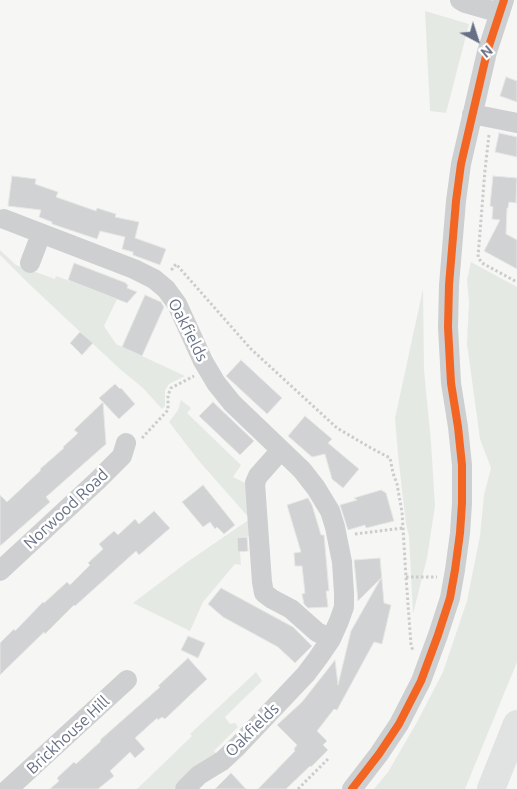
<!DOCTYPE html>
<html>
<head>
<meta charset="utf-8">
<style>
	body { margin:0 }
	#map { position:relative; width:517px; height:789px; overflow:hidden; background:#f6f6f5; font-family:Ubuntu,sans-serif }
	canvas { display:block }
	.north { position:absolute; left:452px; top:15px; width:50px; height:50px; -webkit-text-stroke:4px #fff; paint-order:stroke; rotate:140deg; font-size:14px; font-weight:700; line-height:20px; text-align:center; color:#677085 }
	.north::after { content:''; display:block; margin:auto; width:18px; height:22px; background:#677085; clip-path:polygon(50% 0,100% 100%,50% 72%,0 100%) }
</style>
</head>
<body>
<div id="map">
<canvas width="517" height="789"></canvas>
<div class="north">N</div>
</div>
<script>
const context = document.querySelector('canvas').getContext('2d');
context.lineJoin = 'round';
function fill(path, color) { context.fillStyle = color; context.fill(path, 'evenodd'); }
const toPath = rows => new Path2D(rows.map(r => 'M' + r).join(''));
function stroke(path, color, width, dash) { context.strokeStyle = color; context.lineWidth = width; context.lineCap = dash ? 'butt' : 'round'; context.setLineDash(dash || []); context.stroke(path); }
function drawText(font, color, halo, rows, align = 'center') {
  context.font = font + ' Ubuntu,sans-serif'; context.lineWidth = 5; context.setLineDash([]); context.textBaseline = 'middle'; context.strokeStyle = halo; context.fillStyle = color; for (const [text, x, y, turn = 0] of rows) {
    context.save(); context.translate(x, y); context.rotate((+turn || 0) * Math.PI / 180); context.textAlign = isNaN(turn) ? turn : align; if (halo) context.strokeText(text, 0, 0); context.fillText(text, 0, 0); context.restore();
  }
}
fill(toPath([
	[425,11,469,24,446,113,430,111],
	[0,250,16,265,55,279,56,276,59,277,117,299,104,326,116,344,185,376,169,384,165,390,165,406,162,409,143,388,121,370,29,284,0,255],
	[471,262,517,287,517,662,465,789,374,789,388,772,417,722,443,672,467,601,480,536,484,495,491,468,480,439,467,344,469,302,467,280],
	[423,289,424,370,431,442,435,506,427,558,413,614,409,536,406,524,398,455,395,418],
	[181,400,191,408,187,413,241,465,233,477,247,484,251,536,237,538,238,552,240,552,241,565,235,564,203,602,190,631,133,603,190,560,250,519,199,461,169,422,178,410],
	[256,672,262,681,225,717,230,724,235,723,238,727,214,751,217,754,193,770,174,789,137,789,192,736,190,734]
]), '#e5e9e4');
const building = toPath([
	[506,77,517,81,517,102,500,96,506,77],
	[499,133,517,137,517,157,495,152,499,133],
	[12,176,36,179,35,184,58,192,56,197,96,211,97,208,116,214,115,217,139,222,135,238,166,249,160,265,133,255,133,252,122,249,125,237,100,231,97,239,52,224,52,222,39,217,41,210,8,206,12,176],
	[493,176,517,178,516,203,509,202,508,208,507,208,506,234,517,240,517,269,484,251,500,220,492,219,493,207,490,206,493,176],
	[74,263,126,283,126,284,128,285,127,288,137,292,127,303,68,280,74,263],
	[145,295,161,302,164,307,142,356,122,347,145,295],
	[80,332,93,343,82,355,70,343,80,332],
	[241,360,282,398,267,414,226,376,241,360],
	[115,384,120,389,121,388,135,404,119,419,99,398,115,384],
	[103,402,106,444,46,497,50,502,0,546,0,495,7,502,41,470,40,469,64,448,63,447,78,433,74,430,103,402],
	[213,402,254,441,240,455,199,416,213,402],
	[305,416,332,439,328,443,359,469,343,488,332,479,325,454,312,457,288,436,305,416],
	[203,485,235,525,224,534,217,527,215,529,210,522,203,527,182,502,203,485],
	[381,490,386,493,394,521,366,528,365,525,348,530,340,505,357,500,354,498,381,490],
	[308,498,312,505,321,535,324,535,329,591,326,591,328,607,308,608,304,604,302,594,305,593,302,566,295,566,294,553,301,552,287,505,308,498],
	[154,511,170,528,169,529,139,555,136,551,75,606,74,605,45,634,44,632,0,675,0,643,14,629,15,631,43,602,44,603,67,582,70,585,90,565,88,563,103,549,99,544,114,531,118,535,135,519,139,524,154,511],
	[247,537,248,551,238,552,237,538,247,537],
	[380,558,384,603,391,605,382,644,374,642,337,710,334,709,317,731,327,741,323,745,328,750,311,767,310,766,286,789,258,789,295,751,294,749,297,745,277,725,302,702,335,660,338,685,351,631,381,578,358,601,354,560,380,558],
	[221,588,293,627,312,646,295,663,278,647,223,617,208,604,221,588],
	[188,636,205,643,198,658,181,650,188,636],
	[188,658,207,679,165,719,162,717,158,720,157,718,135,738,145,749,135,758,130,752,110,771,114,776,98,789,50,789,59,781,57,778,74,762,76,764,101,741,100,740,160,687,158,686,188,658],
	[231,773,246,789,215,789,231,773]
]);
fill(building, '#d1d2d3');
stroke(building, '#e6e6e5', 1);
stroke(toPath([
	[489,135,485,170,478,257,482,263,517,282],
	[173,270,172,269,176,264,251,349,337,428,371,448,390,458,393,473,397,484,402,512,406,577,411,645,413,651],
	[142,438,168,410,168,395,171,388,194,376],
	[355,534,403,528],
	[406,577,437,577],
	[298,789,328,759]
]), '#cccccd', 3, [2.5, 2.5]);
stroke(toPath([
	[460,0,465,3,500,13],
	[472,114,517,123],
	[4,219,134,269,154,279,166,289,177,304,203,361,216,383,232,403,302,470,316,488,330,511,335,527,342,562,344,593,344,607,339,621,331,639,318,658,306,674,236,748,222,761,199,775,185,789],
	[30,263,41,234],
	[281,450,258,476,255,483,262,582,264,593,272,599,291,609,317,632,331,639],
	[0,571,97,481,122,456,126,443],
	[8,789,127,680],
	[352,789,379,754,399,724,421,681,438,635,450,598,455,570,460,533,462,503,462,465,458,427,451,383,448,327,449,285,456,201,461,164,487,52,504,0]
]), '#cecfd0', 20);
stroke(toPath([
	[491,789,517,724]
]), '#e1e2e2', 28);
stroke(toPath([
	[352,789,379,754,399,724,421,681,438,635,450,598,455,570,460,533,462,503,462,465,458,427,451,383,448,327,449,285,456,201,461,164,487,52,504,0]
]), '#f26522', 8);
drawText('16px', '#677085', '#fff', [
	["Oakfields",188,330,63],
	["Norwood Road",66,509,-43],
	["Oakfields",252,730,-45],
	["Brickhouse Hill",68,735,-43]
]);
</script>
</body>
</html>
